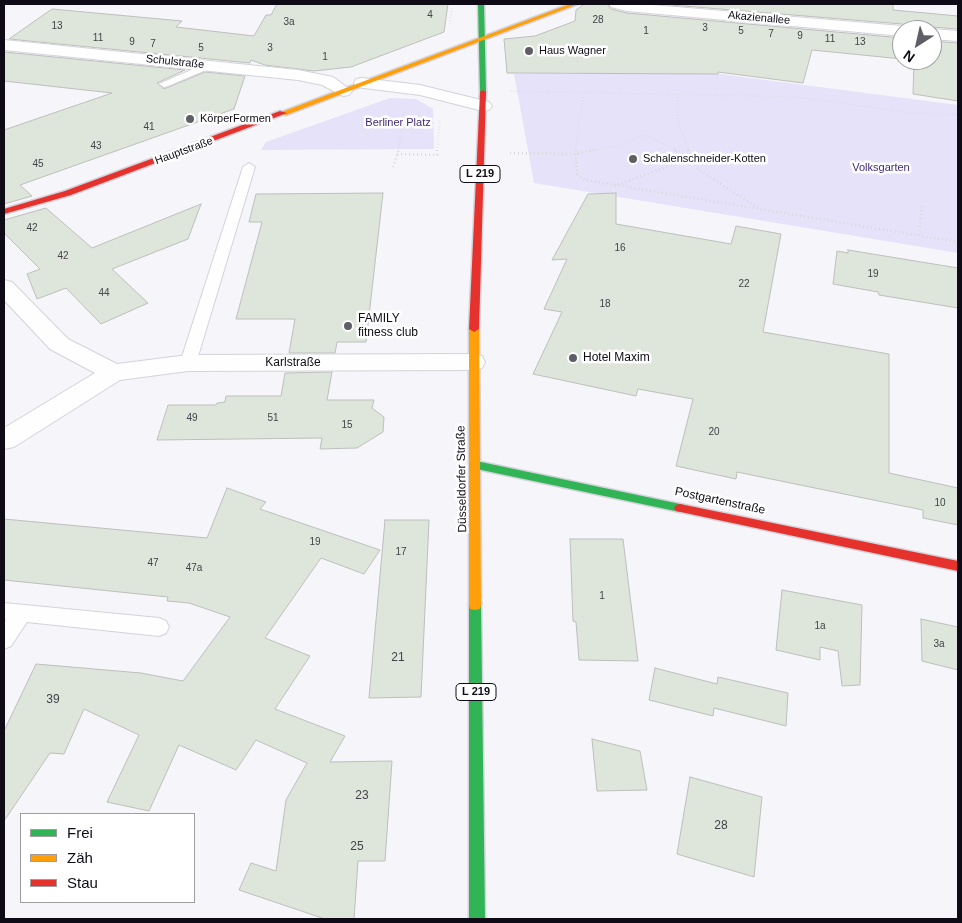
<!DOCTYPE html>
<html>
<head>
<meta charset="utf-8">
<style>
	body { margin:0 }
	#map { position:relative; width:962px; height:923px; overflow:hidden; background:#f6f5fa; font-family:Helvetica,sans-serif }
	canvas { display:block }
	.frame { position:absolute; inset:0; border:5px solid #0e0b17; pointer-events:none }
	.legend { position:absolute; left:20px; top:813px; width:175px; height:90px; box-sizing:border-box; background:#fff; border:1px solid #9f9da2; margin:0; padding:6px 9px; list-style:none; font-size:15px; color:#0e0b17 }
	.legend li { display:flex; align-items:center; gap:10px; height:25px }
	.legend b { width:25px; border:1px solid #9f9da2 }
	.north { position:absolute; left:892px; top:20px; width:50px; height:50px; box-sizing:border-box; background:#fff; border:1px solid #9f9da2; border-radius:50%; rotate:215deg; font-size:14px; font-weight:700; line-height:20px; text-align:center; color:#0e0b17 }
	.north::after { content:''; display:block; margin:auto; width:18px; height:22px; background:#5f5d66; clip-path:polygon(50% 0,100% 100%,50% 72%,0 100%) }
</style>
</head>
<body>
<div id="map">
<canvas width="962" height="923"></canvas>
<div class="frame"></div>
<ul class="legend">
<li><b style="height:6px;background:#30b455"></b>Frei</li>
<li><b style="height:6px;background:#ff9f0a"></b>Zäh</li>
<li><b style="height:6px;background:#e5322d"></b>Stau</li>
</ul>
<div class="north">N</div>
</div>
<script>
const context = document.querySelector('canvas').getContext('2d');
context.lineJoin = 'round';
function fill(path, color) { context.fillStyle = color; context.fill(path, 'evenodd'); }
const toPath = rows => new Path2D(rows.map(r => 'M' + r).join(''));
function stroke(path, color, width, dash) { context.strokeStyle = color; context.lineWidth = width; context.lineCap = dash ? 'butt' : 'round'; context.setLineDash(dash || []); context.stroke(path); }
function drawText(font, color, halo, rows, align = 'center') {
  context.font = font + ' Helvetica,sans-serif'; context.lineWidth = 5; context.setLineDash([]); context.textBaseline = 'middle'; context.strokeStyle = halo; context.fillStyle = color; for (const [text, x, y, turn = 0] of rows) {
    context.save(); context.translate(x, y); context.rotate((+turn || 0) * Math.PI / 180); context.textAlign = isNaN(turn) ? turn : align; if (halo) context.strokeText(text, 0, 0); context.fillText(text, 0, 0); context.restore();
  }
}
fill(toPath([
	[712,73,958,105,958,253,534,183,514,74],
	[390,98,416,99,433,109,434,149,261,150,266,142]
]), '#e6e2f9');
const building = toPath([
	[277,4,448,4,444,32,351,67,314,71,265,65,251,60,250,63,9,39,52,9,182,21,176,27,254,36,266,15,271,15,277,4],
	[584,4,607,4,611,9,627,13,902,38,902,59,812,50,803,83,718,72,718,74,507,73,504,39,535,36,575,21,576,10,584,4],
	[659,4,893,4,893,10,958,16,958,29,932,27,927,30,911,30,902,24,659,4],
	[932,41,958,43,958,101,913,94,914,60,911,60,932,60,932,41],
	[4,52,185,70,157,83,164,89,205,72,245,76,234,109,20,185,32,196,4,204,4,130,112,93,4,81,4,52],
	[383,193,366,342,337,342,335,353,289,353,295,319,236,319,262,222,249,222,256,194,383,193],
	[616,193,616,224,731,244,736,226,781,234,763,332,889,354,889,473,958,488,958,525,923,518,923,510,839,493,737,472,736,479,676,466,693,399,638,389,636,396,533,374,562,312,544,309,567,259,552,260,588,194,616,193],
	[201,204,188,239,112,269,148,303,101,324,66,288,37,299,27,274,40,269,4,233,4,220,46,208,92,248,201,204],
	[848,250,958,268,958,308,879,295,878,292,833,284,837,251,848,253,848,250],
	[332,372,327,400,374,400,372,408,384,417,383,432,357,448,320,449,322,438,157,440,168,405,216,405,217,403,225,402,226,396,281,396,285,373,332,372],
	[227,488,266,502,260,509,380,550,364,574,321,558,265,638,310,656,275,709,345,736,330,762,392,761,385,861,358,861,354,919,325,919,239,890,251,863,276,871,286,800,307,763,256,740,236,770,179,745,149,811,107,802,139,735,84,709,64,754,50,753,4,821,4,731,36,664,141,673,183,681,230,617,189,603,167,601,168,597,4,580,4,519,207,538,227,488],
	[385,520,429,520,421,697,369,698,385,520],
	[570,539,623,539,638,661,579,660,576,622,573,621,570,539],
	[782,590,862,605,860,685,842,686,838,651,820,647,820,660,776,650,782,590],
	[921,619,958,627,958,670,922,661,921,619],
	[655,668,717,684,718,677,788,693,786,726,714,708,713,716,649,700,655,668],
	[592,739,640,751,647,790,597,791,592,739],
	[690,777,762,797,754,877,677,854,690,777]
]);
fill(building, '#dee5da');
stroke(building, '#bcbfbc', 1);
const lane = toPath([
	[207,63,212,66,211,68,168,86,164,87,159,84,207,63],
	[249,163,255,167,196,363,194,367,182,367,180,363,243,167,249,163],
	[4,603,159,618,166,621,169,627,166,633,159,636,27,622,11,646,4,649,4,623,6,620,4,619,4,603]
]);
const street = toPath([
	[609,4,640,4,902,26,909,30,902,30,902,36,627,11,611,7,609,4],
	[932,29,958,31,958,41,932,39,932,30,929,30,932,29],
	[4,40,298,70,333,77,352,91,349,95,343,96,322,85,298,80,4,50,4,40],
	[362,78,420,85,489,102,492,106,489,110,483,111,420,95,356,87,354,83,356,79,362,78],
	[4,280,12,282,68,339,117,364,188,355,473,354,482,356,485,362,482,368,473,370,188,371,120,380,14,447,4,449,4,428,95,373,50,349,4,300,4,280]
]);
const fast = toPath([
	[478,4,484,4,486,92,483,94,480,92,478,4],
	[476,461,680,504,684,505,686,508,684,511,680,512,472,468,470,465,472,462,476,461],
	[475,600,480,601,481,605,485,919,469,919,469,605,470,601,475,600]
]);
const slow = toPath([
	[570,4,578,4,286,115,279,113,570,4],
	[474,326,479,329,481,605,480,609,475,610,470,609,469,605,469,329,474,326]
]);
const jam = toPath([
	[483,90,486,92,479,329,474,332,469,329,480,92,483,90],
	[280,111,287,113,71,195,4,214,4,209,65,191,280,111],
	[680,504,958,561,958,571,676,511,674,508,676,505,680,504]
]);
stroke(lane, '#d4d2db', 2);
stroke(street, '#d4d2db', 2);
stroke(fast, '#d4d2db', 3);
stroke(slow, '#d4d2db', 3);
stroke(jam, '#d4d2db', 3);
stroke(toPath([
	[450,24,452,8],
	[510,91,797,97,913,113,958,114],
	[678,94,678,123,689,151],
	[398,151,405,111],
	[437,151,440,119],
	[575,151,584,93],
	[589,151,616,146,645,135,678,151]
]), '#d9d9db', 2, [0.5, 2.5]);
stroke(toPath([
	[576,150,577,174,585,180,958,242],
	[675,150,691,158],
	[688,150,699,170,757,207],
	[510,153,575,154,595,150],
	[397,154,437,155,437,150],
	[393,167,399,150],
	[614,186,691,158],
	[919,235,922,205]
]), '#d9d9db', 2.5, [1, 3]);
fill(lane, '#fefefe');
fill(street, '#fefefe');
fill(fast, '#30b455');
fill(slow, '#ff9f0a');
fill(jam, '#e5322d');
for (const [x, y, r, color] of [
	[529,51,5,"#5f5d66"],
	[190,119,5,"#5f5d66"],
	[633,159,5,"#5f5d66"],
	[348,326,5,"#5f5d66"],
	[573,358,5,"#5f5d66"]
]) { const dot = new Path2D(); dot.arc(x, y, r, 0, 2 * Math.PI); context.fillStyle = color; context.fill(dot); stroke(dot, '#fff', 2); }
drawText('10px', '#424248', null, [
	["4",430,15],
	["28",598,20],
	["3a",289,22],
	["13",57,26],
	["3",705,28],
	["1",646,31],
	["5",741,31],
	["7",771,34],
	["9",800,36],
	["11",98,38],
	["11",830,39],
	["9",132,42],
	["13",860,42],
	["7",153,44],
	["5",201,48],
	["3",270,48],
	["1",325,57],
	["41",149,127],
	["43",96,146],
	["45",38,164],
	["42",32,228],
	["16",620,248],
	["42",63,256],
	["19",873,274],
	["22",744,284],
	["44",104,293],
	["18",605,304],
	["49",192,418],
	["51",273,418],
	["15",347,425],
	["20",714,432],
	["10",940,503],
	["19",315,542],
	["17",401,552],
	["47",153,563],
	["47a",194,568],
	["1",602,596],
	["1a",820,626],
	["3a",939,644]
]);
drawText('11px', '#0e0b17', '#fff', [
	["Akazienallee",759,18,5],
	["Schulstraße",175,62,6],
	["Hauptstraße",184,151,-20]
]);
drawText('11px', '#0e0b17', '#fff', [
	["Haus Wagner",539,51],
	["KörperFormen",200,119],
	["Schalenschneider-Kotten",643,159]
], 'left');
drawText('11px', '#402977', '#fff', [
	["Berliner Platz",398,123],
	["Volksgarten",881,168]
]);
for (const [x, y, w] of [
	[480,174,40],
	[476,692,40]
]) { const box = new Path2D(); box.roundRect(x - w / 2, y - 8.5, w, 17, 4); context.fillStyle = '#fff'; context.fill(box); stroke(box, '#0e0b17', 1); }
drawText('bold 11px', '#0e0b17', null, [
	["L 219",480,174],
	["L 219",476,692]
]);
drawText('12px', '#0e0b17', '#fff', [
	["FAMILY",358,319],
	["fitness club",358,333],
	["Hotel Maxim",583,358]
], 'left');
drawText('12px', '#0e0b17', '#fff', [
	["Karlstraße",293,363],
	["Düsseldorfer Straße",462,479,-91],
	["Postgartenstraße",720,501,12]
]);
drawText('12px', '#424248', null, [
	["21",398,658],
	["39",53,700],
	["23",362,796],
	["28",721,826],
	["25",357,847]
]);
</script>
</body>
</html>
